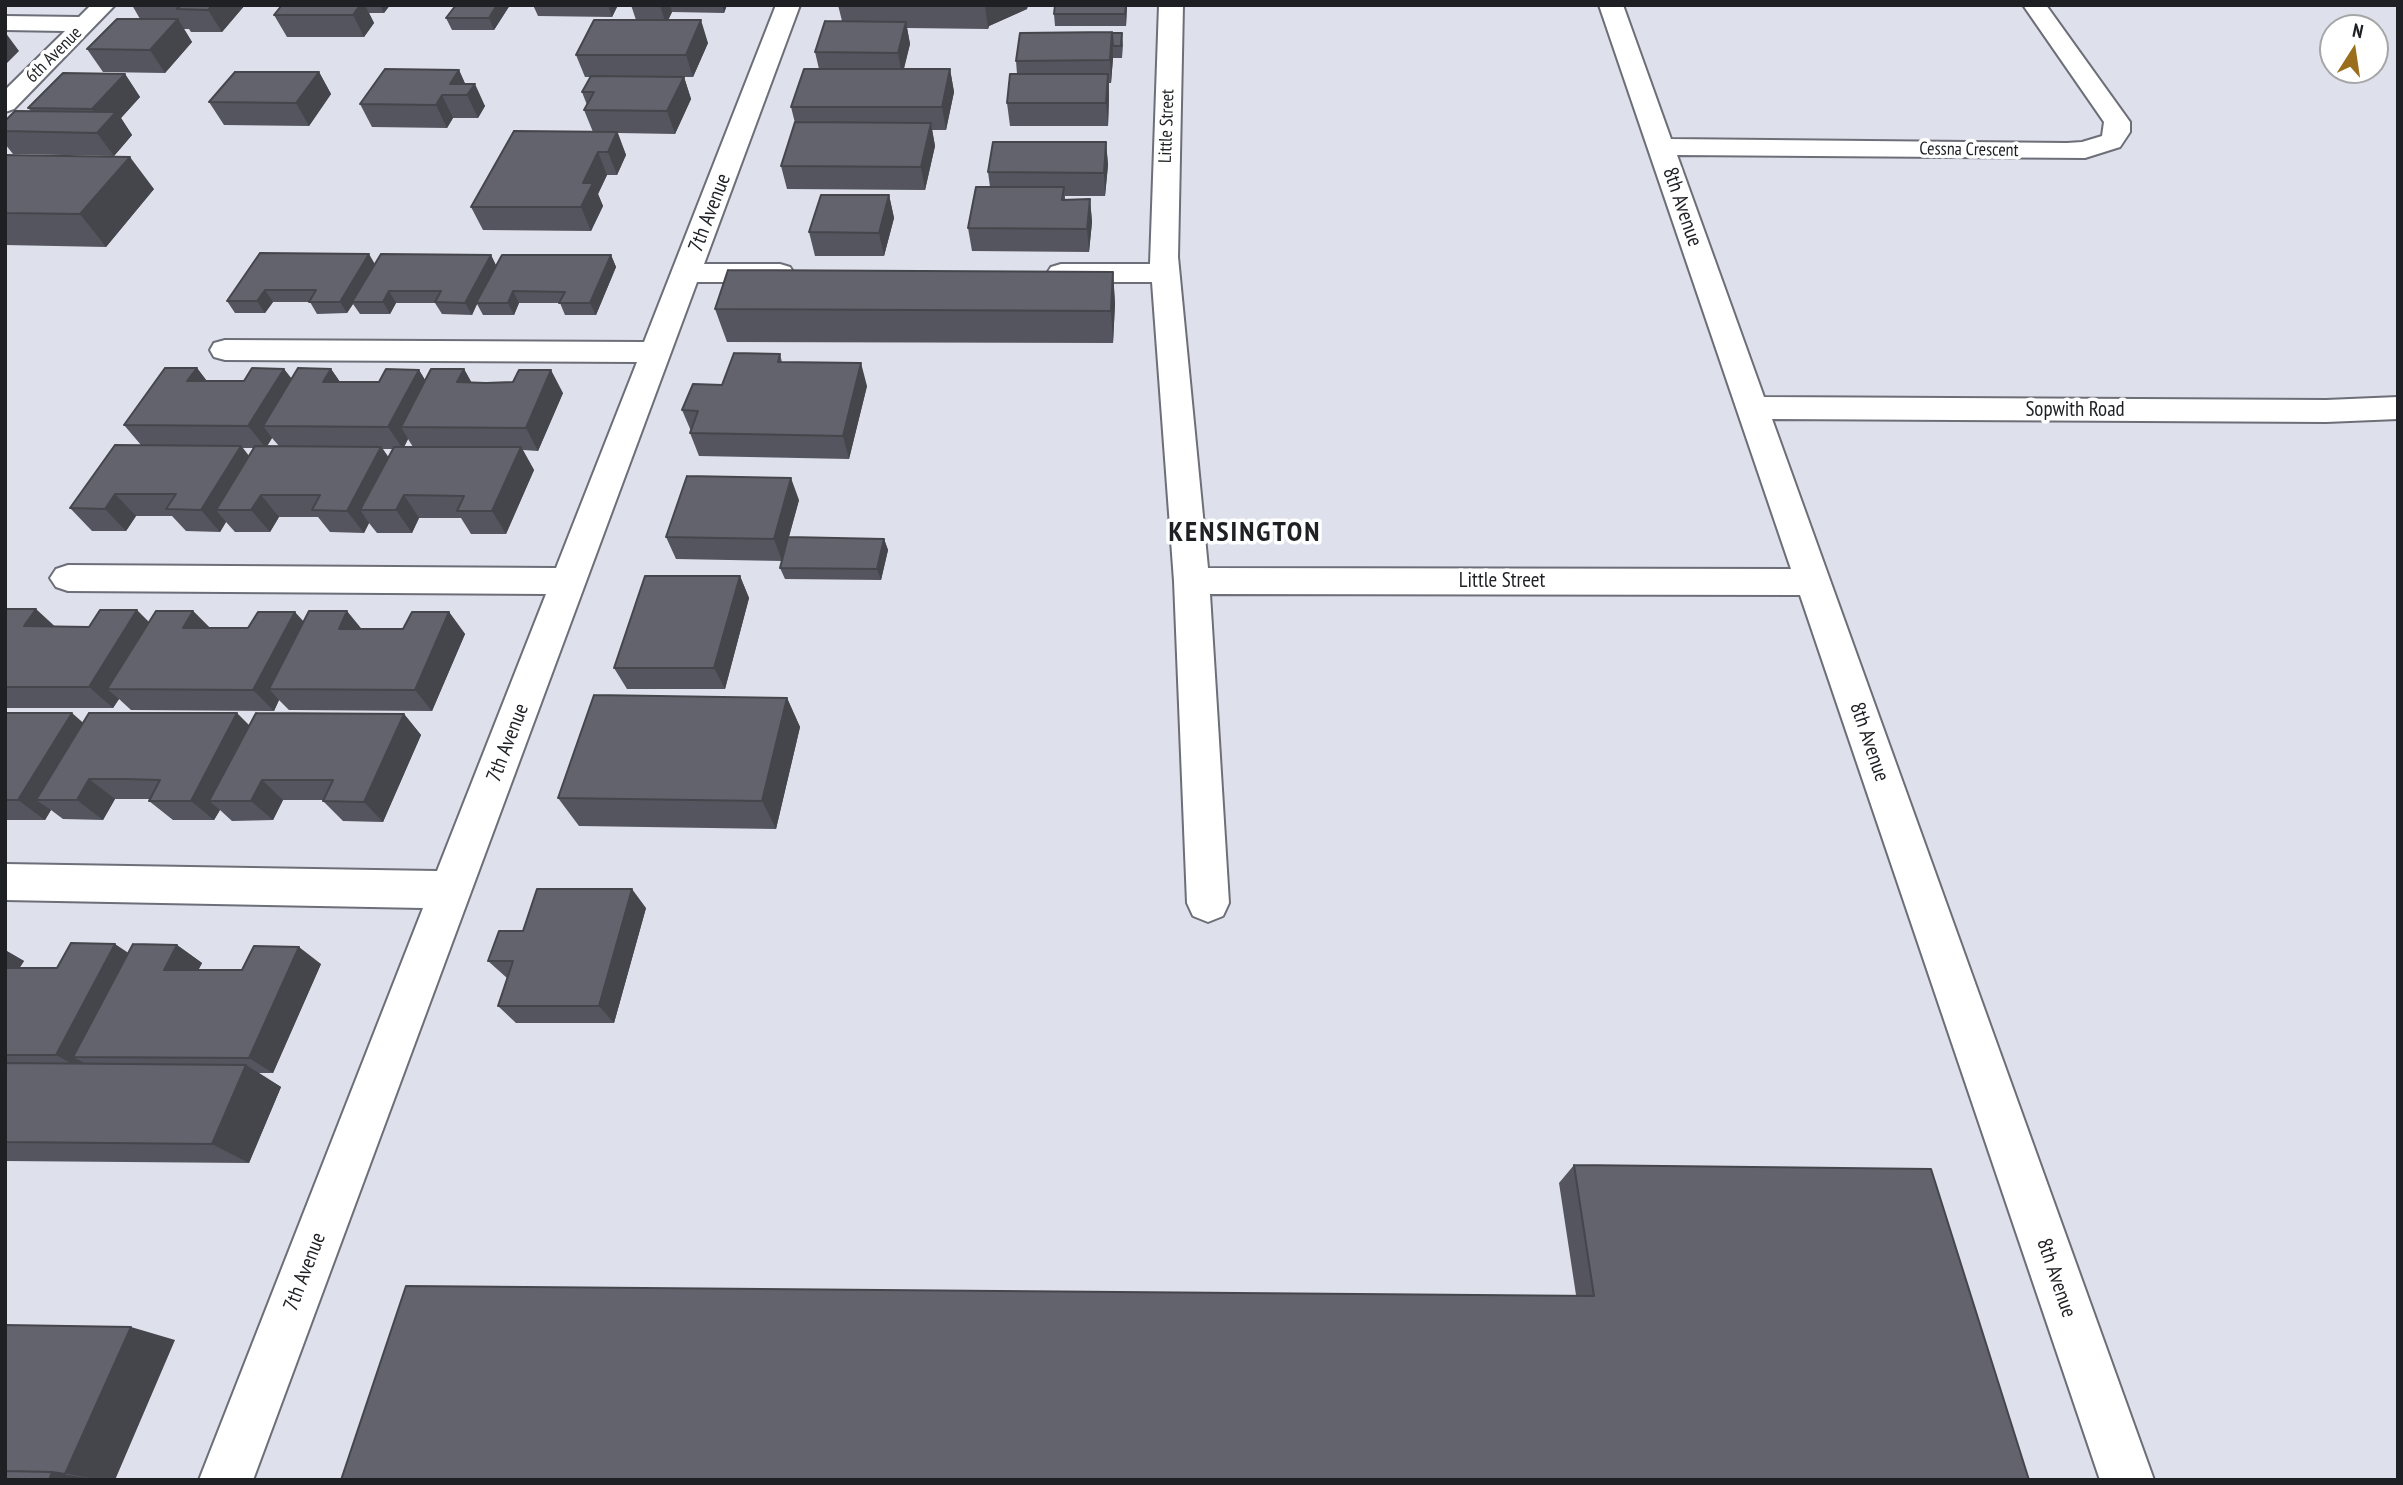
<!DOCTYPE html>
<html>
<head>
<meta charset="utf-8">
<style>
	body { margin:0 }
	#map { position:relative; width:2403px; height:1485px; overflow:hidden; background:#dee0eb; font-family:"PT Sans Narrow",sans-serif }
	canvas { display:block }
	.frame { position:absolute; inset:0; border:7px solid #1f2024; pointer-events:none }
	.north { position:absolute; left:2319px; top:14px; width:70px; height:70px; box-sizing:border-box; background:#fff; border:2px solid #a5a6a7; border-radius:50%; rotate:12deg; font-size:19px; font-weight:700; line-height:28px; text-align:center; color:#1f2024 }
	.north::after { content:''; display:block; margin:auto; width:24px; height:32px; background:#9a6e1d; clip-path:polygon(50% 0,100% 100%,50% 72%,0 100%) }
</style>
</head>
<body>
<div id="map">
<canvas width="2403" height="1485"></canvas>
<div class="frame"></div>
<div class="north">N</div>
</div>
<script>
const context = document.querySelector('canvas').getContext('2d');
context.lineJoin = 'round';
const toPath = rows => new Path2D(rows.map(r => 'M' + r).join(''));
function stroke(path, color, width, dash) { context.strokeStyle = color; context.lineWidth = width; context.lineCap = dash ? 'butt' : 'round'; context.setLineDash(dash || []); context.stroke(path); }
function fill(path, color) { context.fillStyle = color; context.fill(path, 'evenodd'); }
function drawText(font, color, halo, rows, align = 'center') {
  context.font = font + ' "PT Sans Narrow",sans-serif'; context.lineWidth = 7; context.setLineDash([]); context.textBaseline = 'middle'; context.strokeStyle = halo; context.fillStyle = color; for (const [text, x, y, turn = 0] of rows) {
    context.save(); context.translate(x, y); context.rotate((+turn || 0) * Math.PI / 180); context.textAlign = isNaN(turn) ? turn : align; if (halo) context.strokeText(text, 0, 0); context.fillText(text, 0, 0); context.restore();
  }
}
const minor = toPath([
	[91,5,115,5,14,109,5,112,5,90,65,31,5,30,5,16,79,17,91,5],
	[776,5,800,5,704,264,780,264,790,267,794,273,790,279,780,282,697,282,253,1480,199,1480,423,908,5,900,5,864,437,871,546,594,68,591,56,587,50,578,56,569,68,565,556,568,637,362,225,360,214,357,210,350,214,343,225,340,644,342,776,5],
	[1159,5,1183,5,1178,257,1208,568,1791,569,1599,5,1623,5,1671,139,2067,143,2082,142,2102,136,2104,122,2023,5,2046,5,2130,122,2130,132,2120,147,2085,158,1677,155,1764,397,2326,400,2398,397,2398,419,2326,422,1772,419,2154,1480,2100,1480,1800,595,1210,594,1229,903,1223,916,1208,922,1193,916,1187,903,1174,581,1152,282,1061,282,1051,279,1047,273,1051,267,1061,264,1150,264,1159,5]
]);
stroke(minor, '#6c6e78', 4);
fill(minor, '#fff');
fill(toPath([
	[132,5,245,5,222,32,191,32,189,29,184,29,192,42,165,73,103,72,87,49,140,19],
	[282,5,390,5,384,13,369,13,374,23,364,37,287,37,274,15],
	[456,5,510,5,494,30,452,30,446,18],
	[533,5,618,5,612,17,538,16],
	[631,5,727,5,724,13,672,12,668,20,708,43,693,77,684,77,691,99,675,134,618,133,626,155,617,175,607,175,598,194,603,206,591,231,483,230,471,207,593,132,584,110,587,105,582,92,590,77,585,77,576,55,636,20],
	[838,5,1028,5,1027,9,989,26,988,29,907,28,910,44,904,69,950,69,954,92,946,130,932,130,935,146,925,190,787,189,781,166,795,123,791,107,819,69,815,52,842,21],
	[1127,5,1126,26,1055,26,1054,14],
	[1112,33,1122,33,1123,45,1122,58,1113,58,1111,83,1109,83,1109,97,1108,126,1010,126,1007,103,1017,74,1016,61],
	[459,70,465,84,485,106,478,118,453,118,447,128,372,127,360,104],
	[319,72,331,94,309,126,224,125,209,102],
	[125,74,140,97,121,118,132,135,114,156,13,154,5,144,5,121,31,111,28,108],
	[1106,142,1108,165,1105,196,1065,196,1065,200,1090,199,1092,222,1089,252,972,251,968,228,990,187,988,172],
	[5,155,154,189,106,247,5,245],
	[889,195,894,218,884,256,815,256,809,232],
	[260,253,375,265,491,255,496,266,611,255,616,267,596,315,565,315,560,303,519,303,514,315,483,315,477,304,472,315,442,314,435,303,396,303,390,314,360,314,353,304,347,313,317,314,310,302,273,302,265,313,235,313,227,301],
	[1113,272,1115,304,1113,343,727,342,715,309],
	[780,354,782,362,867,386,849,459,699,456,690,433,691,431,682,410,722,385],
	[197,368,207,381,244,381,284,369,292,379,331,369,340,382,379,382,419,370,425,380,464,369,471,382,563,393,538,451,523,450,534,470,506,534,471,534,461,518,419,518,412,533,377,533,369,523,364,533,330,532,318,517,279,517,270,532,235,532,226,522,220,532,186,531,172,516,136,516,126,531,92,531,70,508,141,445,124,425],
	[272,438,279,446,267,446],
	[408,439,413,447,404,447],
	[243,448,253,448,249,456],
	[383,449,393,449,389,458],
	[799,500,789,537,884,539,888,550,881,580,785,579,780,568,782,561,676,559,666,537],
	[740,576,749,598,725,689,627,689,614,668],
	[5,609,55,627,89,627,149,622,193,611,210,628,248,628,304,622,362,629,403,629,449,612,465,634,432,711,289,710,279,700,274,711,131,710,119,699,113,708,5,708],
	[787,698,800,727,776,829,579,826,558,798],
	[5,713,83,723,249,725,404,714,421,735,383,822,343,821,323,801,323,800,283,800,273,820,232,821,220,810,214,820,173,820,149,801,150,799,115,799,103,820,63,819,51,810,45,820,5,820],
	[646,908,614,1023,516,1023,498,1006,507,978,488,961],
	[177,945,202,963,198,970,242,970,321,964,273,1073,259,1073,281,1087,249,1163,5,1161,5,950,24,961,19,968,57,968,128,953],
	[1574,1165,2029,1480,1576,1295,1559,1183]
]), '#54555e');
fill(toPath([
	[212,5,245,5,222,32,208,10],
	[360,5,365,5,374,23,364,37,353,15],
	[380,5,390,5,384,13],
	[497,5,510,5,494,30,489,18],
	[608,5,618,5,612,17],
	[660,5,670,5,672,12,666,25],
	[722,5,727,5,724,13],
	[985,5,1028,5,1027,9,989,26,988,29],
	[1126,5,1127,5,1126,26,1125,14],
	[178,19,192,42,165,73,150,50],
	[701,20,708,43,693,77,686,55],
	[906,22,910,44,902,75,898,53],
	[5,32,19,51,5,65],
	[1112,32,1113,58,1111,83,1110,60],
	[950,69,954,92,946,130,942,107],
	[459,70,469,92,475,84,485,106,478,118,467,95,450,84],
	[319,72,331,94,309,126,296,103],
	[125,74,140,97,121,118,132,135,114,156,97,133,104,125,92,109],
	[1108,74,1109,97,1108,126,1106,103],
	[684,77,691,99,675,134,667,111],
	[442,95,453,118,447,128,436,105],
	[931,123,935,146,925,190,921,167],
	[617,132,626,155,617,175,608,152],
	[1106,142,1108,165,1105,196,1104,173],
	[598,152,607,175,598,194,603,206,591,231,581,207,583,183],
	[130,157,154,189,106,247,80,214],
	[889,195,894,218,884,256,879,233],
	[1090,199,1092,222,1089,252,1087,229],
	[369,254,376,266,352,302,353,304,347,313,340,302],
	[491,255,497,267,476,303,477,304,472,315,465,303],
	[611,255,616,267,596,315,590,303],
	[1113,272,1115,304,1113,343,1111,311],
	[265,290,273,302,265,313,257,301],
	[389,291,396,303,390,314,383,302],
	[513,291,519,303,514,315,508,303],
	[861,363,867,386,849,459,843,436],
	[197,368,214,391,187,381],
	[284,369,301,392,263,426,272,438,266,448,248,426],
	[331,369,347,392,323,382],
	[464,369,477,392,457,382],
	[419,370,433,393,401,427,408,439,403,449,388,427],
	[551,370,563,393,538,451,526,428],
	[241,446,259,469,216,510,226,522,220,532,201,510],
	[381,447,397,469,360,510,369,523,364,533,347,511],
	[521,447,534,470,506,534,492,511],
	[791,478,799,500,782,561,774,539],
	[115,494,136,516,126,531,105,509],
	[261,495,279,517,270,532,251,510],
	[404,495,419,518,412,533,396,510],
	[884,539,888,550,881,580,877,569],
	[740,576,749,598,725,689,714,668],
	[36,609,60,631,24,626],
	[137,610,159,632,107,689,119,699,113,708,89,687],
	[193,611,214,632,183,628],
	[347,611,365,633,339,629],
	[295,612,314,633,269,689,279,700,274,711,253,690],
	[449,612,465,634,432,711,415,690],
	[787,698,800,727,776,829,762,801],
	[72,713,96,734,36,800,51,810,45,820,18,800],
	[237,713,258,734,209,801,220,810,214,820,191,801],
	[404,714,421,735,383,822,364,802],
	[89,779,115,799,103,820,77,800],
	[262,780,283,800,273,820,251,801],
	[632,889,646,908,614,1023,599,1006],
	[115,944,142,962,73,1057,88,1065,85,1071,56,1055],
	[177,945,202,963,190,987,164,970],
	[299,947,321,964,273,1073,249,1058],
	[5,950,24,961,9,985,5,982],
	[246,1065,281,1087,249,1163,212,1144],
	[131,1327,175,1340,115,1480,101,1480,65,1474],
	[52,1472,101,1480,49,1480]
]), '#45454c');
const building = toPath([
	[132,5,212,5,208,10,177,9,180,6,132,5],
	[282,5,360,5,353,15,274,15,282,5],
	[456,5,497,5,489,18,446,18,456,5],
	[1055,5,1126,5,1125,14,1054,14,1055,5],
	[117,19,178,19,150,50,87,49,117,19],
	[594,20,701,20,686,55,576,55,594,20],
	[825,21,906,22,898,53,815,52,825,21],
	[1112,32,1110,60,1016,61,1020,33,1112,32],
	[1112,33,1122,33,1121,46,1113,46,1112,33],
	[385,69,459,70,450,84,475,84,467,95,442,95,436,105,360,104,385,69],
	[804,69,950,69,942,107,791,107,804,69],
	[235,72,319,72,296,103,209,102,235,72],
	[63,73,125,74,92,109,28,108,63,73],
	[1010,74,1108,74,1106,103,1007,103,1010,74],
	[591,76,684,77,667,111,584,110,594,92,582,92,591,76],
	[15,111,116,112,97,133,5,131,5,121,15,111],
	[795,122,931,123,921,167,781,166,795,122],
	[514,131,617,132,608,152,598,152,583,183,593,183,581,207,471,207,514,131],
	[993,142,1106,142,1104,173,988,172,993,142],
	[5,155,130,157,80,214,5,213,5,155],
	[976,187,1064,187,1062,200,1090,199,1087,229,968,228,976,187],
	[821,195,889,195,879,233,809,232,821,195],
	[260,253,369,254,340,302,309,302,316,290,265,290,257,301,227,301,260,253],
	[381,254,491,255,465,303,435,302,441,291,389,291,383,302,352,302,381,254],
	[502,255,611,255,590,303,559,303,565,292,513,291,508,303,476,303,502,255],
	[728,270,1113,272,1111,311,715,309,728,270],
	[734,353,780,354,778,362,861,363,843,436,690,433,698,411,682,410,693,384,722,385,734,353],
	[165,368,197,368,187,381,244,381,252,368,284,369,248,426,124,425,165,368],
	[298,368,331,369,323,382,379,382,386,369,419,370,388,427,263,426,298,368],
	[431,369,464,369,457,382,486,383,513,382,519,370,551,370,526,428,401,427,431,369],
	[115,445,241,446,201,510,166,509,176,494,115,494,105,509,70,508,115,445],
	[255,446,381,447,347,511,312,510,320,495,261,495,251,510,216,510,255,446],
	[394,447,521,447,492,511,457,511,464,496,404,495,396,510,360,510,394,447],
	[687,476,791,478,774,539,666,537,687,476],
	[788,537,884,539,877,569,780,568,788,537],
	[645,576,740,576,714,668,614,668,645,576],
	[5,609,36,609,24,626,89,627,100,610,137,610,89,687,5,687,5,609],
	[156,611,193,611,183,628,248,628,258,612,295,612,253,690,107,689,156,611],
	[309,611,347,611,339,629,403,629,412,612,449,612,415,690,269,689,309,611],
	[594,695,787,698,762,801,558,798,594,695],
	[5,713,72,713,18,800,5,800,5,713],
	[89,713,237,713,191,801,149,801,160,780,125,779,89,779,77,800,36,800,89,713],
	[256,713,404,714,364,802,323,801,333,780,262,780,251,801,209,801,256,713],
	[537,889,632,889,599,1006,498,1006,513,961,488,961,499,931,523,931,537,889],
	[71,943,115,944,56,1055,5,1055,5,968,57,968,71,943],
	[133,944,177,945,164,970,242,970,254,946,299,947,249,1058,73,1057,133,944],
	[5,1063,246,1065,212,1144,5,1142,5,1063],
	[1574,1165,1931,1169,2029,1480,341,1480,406,1286,1594,1296,1574,1165],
	[5,1325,131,1327,65,1474,52,1472,5,1471,5,1325],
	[5,1471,52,1472,49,1480,5,1480,5,1471]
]);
fill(building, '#62636d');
stroke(building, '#45454c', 2);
drawText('18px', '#1f2024', '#fff', [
	["6th Avenue",54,55,-45],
	["Little Street",1167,126,-88],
	["Cessna Crescent",1969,150,1]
]);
drawText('21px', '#1f2024', '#fff', [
	["8th Avenue",1682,207,71],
	["7th Avenue",710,213,-69],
	["Sopwith Road",2075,410],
	["Little Street",1502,581],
	["8th Avenue",1869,742,71],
	["7th Avenue",508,743,-69],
	["7th Avenue",305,1272,-69],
	["8th Avenue",2056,1278,71]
]);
context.letterSpacing = '2px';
drawText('bold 28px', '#1f2024', '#fff', [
	["KENSINGTON",1245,533]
]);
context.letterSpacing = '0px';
</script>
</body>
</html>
